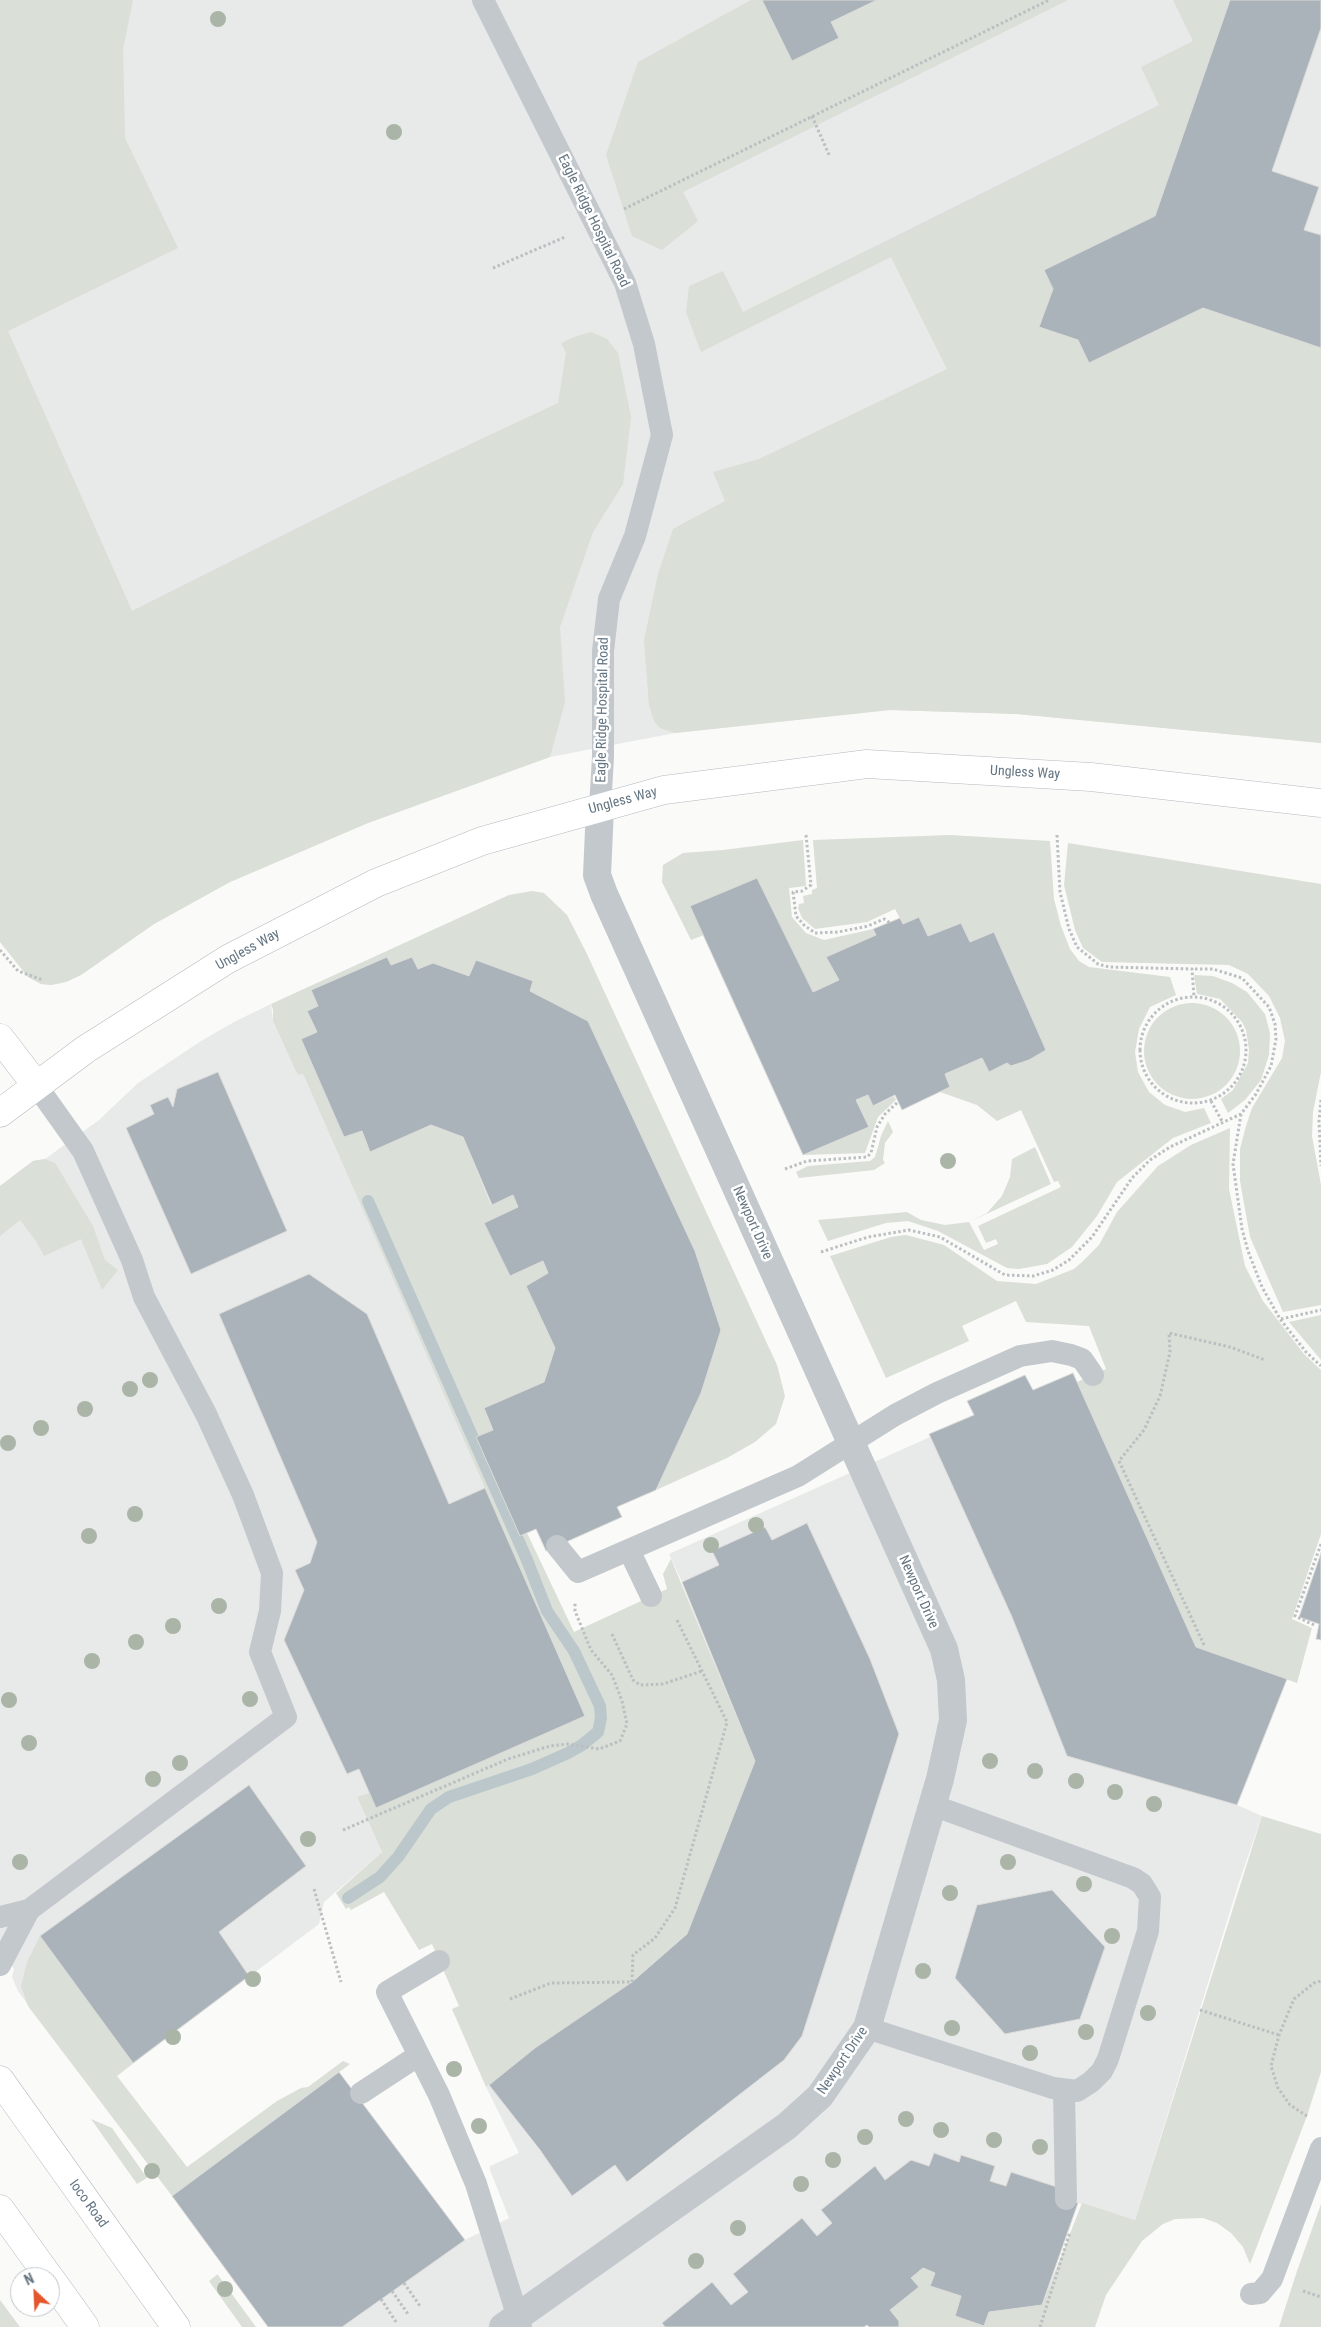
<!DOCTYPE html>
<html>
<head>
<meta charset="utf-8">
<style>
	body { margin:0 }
	#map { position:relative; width:1321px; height:2327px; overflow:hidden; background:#fafaf8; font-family:"Roboto Condensed",sans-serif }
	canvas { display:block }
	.north { position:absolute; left:10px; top:2267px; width:50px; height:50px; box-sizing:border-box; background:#fff; border:1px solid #c1c8cd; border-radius:50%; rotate:335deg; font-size:14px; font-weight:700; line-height:20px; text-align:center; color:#657683 }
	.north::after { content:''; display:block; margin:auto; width:18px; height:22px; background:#e4572e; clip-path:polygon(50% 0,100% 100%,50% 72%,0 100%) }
</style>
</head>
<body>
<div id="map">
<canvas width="1321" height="2327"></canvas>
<div class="north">N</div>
</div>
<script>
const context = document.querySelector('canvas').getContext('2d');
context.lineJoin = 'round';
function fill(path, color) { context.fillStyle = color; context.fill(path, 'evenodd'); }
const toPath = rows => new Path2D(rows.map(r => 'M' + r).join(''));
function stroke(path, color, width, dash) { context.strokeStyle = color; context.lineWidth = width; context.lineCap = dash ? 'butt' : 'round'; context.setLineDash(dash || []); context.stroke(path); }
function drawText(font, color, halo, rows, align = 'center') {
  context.font = font + ' "Roboto Condensed",sans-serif'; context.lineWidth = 5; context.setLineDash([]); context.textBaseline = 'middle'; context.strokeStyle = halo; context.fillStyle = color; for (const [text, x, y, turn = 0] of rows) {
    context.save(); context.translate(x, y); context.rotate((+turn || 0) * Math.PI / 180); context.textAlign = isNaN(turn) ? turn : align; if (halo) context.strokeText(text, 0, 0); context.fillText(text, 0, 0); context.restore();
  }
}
fill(toPath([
	[0,0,1321,0,1321,743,1017,714,890,710,675,733,550,757,368,823,230,882,154,924,81,975,66,982,51,985,41,984,28,977,0,942],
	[271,1004,273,1021,296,1072,299,1075,303,1074,585,1716,357,1797,382,1852,324,1902,319,1924,117,2076,65,2055,18,1991,12,1977,14,1969,0,1948,0,1186,33,1161,45,1159,99,1120,138,1083,201,1041,234,1022],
	[930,1437,1012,1617,1067,1756,1237,1805,1262,1816,1239,1882,1135,2220,1058,2197,1059,2188,1011,2172,1006,2186,990,2181,995,2166,962,2155,959,2162,934,2154,929,2166,911,2160,885,2180,875,2167,832,2223,817,2236,802,2218,733,2274,748,2292,731,2305,712,2282,662,2323,665,2327,268,2327,172,2196,339,2072,465,2240,509,2218,490,2170,490,2166,519,2153,486,2087,489,2085,574,2195,615,2165,628,2182,784,2060,801,2037,899,1734,870,1659,807,1524,772,1540,765,1527,712,1552,719,1565,682,1582,669,1554]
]), '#e8e9e9');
fill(toPath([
	[0,0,133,0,123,49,125,138,178,248,8,331,132,611,377,488,558,403,566,353,561,343,574,337,591,332,607,339,618,353,631,417,623,484,593,532,560,627,565,702,550,757,368,823,230,882,154,924,81,975,66,982,51,985,41,984,28,977,0,942],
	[751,0,762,0,792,61,839,38,831,22,877,0,1068,0,683,192,698,221,662,250,632,236,606,155,638,62],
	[1173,0,1230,0,1155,216,1044,270,1053,289,1040,326,1078,340,1089,363,1203,308,1321,348,1321,743,1017,714,890,710,675,733,660,728,654,721,649,705,644,640,658,574,673,529,725,501,713,472,759,459,947,369,891,257,701,352,686,312,689,286,723,271,743,312,1159,105,1141,67,1193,41],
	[950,835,1050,841,1054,899,1061,926,1070,949,1079,961,1089,967,1170,977,1176,995,1150,1007,1139,1029,1135,1052,1138,1072,1149,1092,1165,1105,1185,1112,1204,1108,1211,1123,1173,1138,1117,1182,1097,1216,1072,1247,1047,1264,1019,1269,1007,1268,938,1231,908,1221,886,1223,828,1241,818,1220,907,1212,921,1220,945,1225,969,1222,987,1213,1002,1196,1010,1177,1012,1159,1035,1147,1051,1184,969,1222,984,1250,998,1244,996,1239,986,1243,978,1226,1061,1187,1058,1181,1054,1182,1021,1110,997,1121,977,1105,940,1092,950,1087,945,1074,982,1058,989,1070,1007,1063,1012,1066,1046,1050,994,932,970,942,960,923,928,936,919,917,903,924,895,909,867,922,815,929,802,918,798,908,799,904,804,903,803,896,812,894,812,890,817,888,813,840],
	[803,840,806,886,789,888,792,917,806,933,824,940,873,929,876,935,827,957,839,980,813,992,704,935,691,940,662,882,663,865,683,853,723,850],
	[1068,843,1321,884,1321,1072,1313,1112,1312,1136,1321,1185,1321,1305,1283,1312,1250,1237,1240,1181,1240,1149,1246,1126,1252,1108,1282,1058,1285,1041,1280,1018,1269,996,1248,974,1229,965,1102,962,1083,948,1075,930,1064,885],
	[532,891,544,893,567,915,586,952,777,1365,785,1396,776,1424,755,1442,727,1458,656,1490,721,1330,695,1251,588,1021,530,991,532,981,476,960,469,976,433,963,418,969,412,957,391,965,387,957,311,990,318,1006,307,1011,317,1032,301,1039,344,1136,362,1131,370,1152,431,1125,463,1137,491,1205,513,1195,518,1207,484,1223,510,1275,543,1261,548,1273,526,1286,555,1348,544,1382,484,1408,493,1430,521,1536,527,1533,574,1632,667,1589,663,1574,671,1559,755,1761,687,1934,632,1982,486,2087,452,2009,459,2006,432,1944,419,1950,384,1892,351,1910,349,1907,346,1909,336,1893,382,1852,357,1797,585,1716,303,1074,299,1075,296,1072,273,1021,273,1010,271,1004,509,895],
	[1194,975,1213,976,1232,983,1247,992,1265,1014,1270,1033,1269,1055,1261,1080,1245,1100,1228,1113,1221,1099,1233,1090,1248,1063,1249,1050,1246,1030,1242,1022,1220,999,1197,994],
	'1144 1051a48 48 0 1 1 96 0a48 48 0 1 1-96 0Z',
	[868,1095,874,1106,894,1096,896,1100,878,1117,865,1153,803,1155,869,1127,856,1100],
	[888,1121,893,1132,885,1143,883,1160,885,1163,874,1170,799,1178,796,1172,808,1166,870,1161,875,1157,881,1136],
	[1230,1128,1229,1189,1245,1266,1263,1301,1304,1354,1321,1370,1321,1534,1292,1619,1312,1628,1297,1683,1196,1647,1077,1382,1106,1369,1089,1326,1026,1322,1016,1301,962,1326,969,1341,886,1378,830,1256,891,1237,906,1235,944,1245,997,1281,1036,1284,1074,1269,1082,1262,1099,1245,1117,1212,1158,1166,1191,1145],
	[45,1159,55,1163,93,1226,105,1260,118,1270,102,1290,81,1239,44,1256,36,1241,20,1220,0,1236,0,1186,33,1161],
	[1321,1315,1321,1360,1289,1322],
	[1262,1816,1321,1834,1321,2072,1307,2116,1250,2264,1243,2247,1231,2233,1217,2223,1203,2218,1175,2219,1163,2224,1142,2241,1106,2295,1095,2327,899,2327,899,2321,890,2310,918,2287,911,2278,923,2268,935,2273,930,2285,961,2296,955,2316,984,2326,989,2312,1042,2305,1082,2203,1135,2220],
	[40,1936,133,2063,117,2076,187,2167,277,2101,301,2088,308,2087,343,2061,350,2064,172,2196,28,2006,21,1986,27,1962],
	[91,2119,112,2128,147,2178,137,2184],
	[1321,2204,1321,2327,1279,2327,1297,2271],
	[218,2274,218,2275,256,2327,242,2327,209,2281],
	[0,2300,20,2327,0,2327]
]), '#dadfd7');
stroke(toPath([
	[348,1898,380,1877,398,1857,431,1809,449,1797,532,1769,568,1753,582,1745,598,1732,601,1718,600,1706,574,1651,547,1611,527,1560,368,1201]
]), '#bbc7cb', 12);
const building = toPath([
	[762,0,877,0,831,22,839,38,792,61,762,0],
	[1230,0,1321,0,1321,28,1272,171,1319,187,1304,230,1321,235,1321,348,1203,308,1089,363,1078,340,1039,327,1053,289,1044,270,1155,216,1230,0],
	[757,878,813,992,839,980,826,957,876,935,873,929,900,918,903,924,919,917,928,936,961,923,970,942,994,932,1046,1050,1029,1060,1011,1066,1007,1063,989,1072,982,1058,945,1074,950,1087,902,1110,895,1095,873,1106,868,1095,856,1100,869,1127,803,1155,690,906,757,878],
	[387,957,391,965,412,957,418,969,433,963,469,976,476,960,533,981,530,991,588,1021,695,1251,721,1330,701,1393,656,1490,617,1507,622,1517,546,1551,536,1529,520,1536,476,1437,493,1430,484,1408,544,1382,555,1348,526,1286,548,1273,543,1261,510,1276,484,1223,518,1207,513,1195,492,1205,463,1137,431,1125,370,1152,362,1131,344,1137,301,1039,317,1032,307,1011,318,1006,311,990,387,957],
	[218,1072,287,1231,191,1274,126,1128,154,1114,150,1105,168,1097,173,1107,177,1089,218,1072],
	[309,1274,367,1314,449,1504,485,1488,585,1716,376,1808,359,1769,347,1774,284,1640,304,1590,295,1570,310,1563,317,1542,219,1314,309,1274],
	[1073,1373,1196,1647,1287,1679,1237,1805,1067,1756,1012,1617,929,1434,974,1415,967,1401,1025,1375,1033,1390,1073,1373],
	[807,1523,870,1659,899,1734,802,2036,784,2060,627,2182,615,2165,572,2196,540,2150,489,2085,535,2048,632,1982,687,1934,755,1761,682,1582,719,1565,712,1551,765,1527,772,1540,807,1523],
	[1321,1553,1321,1640,1316,1639,1319,1624,1299,1617,1321,1553],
	[249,1785,306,1866,219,1932,249,1976,133,2063,40,1936,249,1785],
	[1052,1890,1105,1947,1080,2019,1005,2034,955,1978,977,1905,1052,1890],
	[339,2072,465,2240,342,2327,268,2327,172,2196,339,2072],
	[934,2153,959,2162,961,2155,995,2166,990,2181,1006,2186,1011,2172,1060,2188,1058,2197,1078,2203,1042,2305,989,2312,984,2326,955,2316,961,2296,930,2286,935,2273,923,2268,911,2278,919,2287,890,2310,899,2321,899,2327,869,2327,867,2325,864,2327,665,2327,662,2323,712,2282,731,2305,748,2292,733,2274,802,2218,817,2236,832,2223,821,2210,875,2166,885,2180,911,2160,929,2166,934,2153]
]);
fill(building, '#aab3b9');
stroke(building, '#dcdcda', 1);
const secondary = toPath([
	[0,1038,36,1085],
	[0,1113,86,1049,228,959,376,883,482,841,664,790,867,764,1091,777,1321,803],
	[0,2080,176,2327],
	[0,2209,49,2277],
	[50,2278,85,2327]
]);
stroke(secondary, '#b3babf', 29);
stroke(toPath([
	[812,116,830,157],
	[624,209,1049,0],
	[493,268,565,237],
	[806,835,811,885,802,891,793,892,796,916,804,925,815,933,838,932,868,926,884,919,890,923],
	[1057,835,1060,892,1069,929,1077,947,1098,964,1109,967,1192,969,1194,997],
	[0,950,18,971,43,980],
	'1140 1050a53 53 0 1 1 106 0a53 53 0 1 1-106 0Z',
	[1321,1100,1319,1121,1321,1166],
	[1211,1101,1223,1123],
	[1241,1114,1233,1164,1242,1229,1248,1251,1262,1287,1280,1319,1306,1352,1321,1366],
	[785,1169,807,1161,867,1157,871,1153,877,1127,885,1114,898,1102],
	[821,1252,868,1237,909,1230,940,1237,1005,1275,1033,1276,1053,1270,1069,1260,1092,1237,1132,1178,1150,1160,1170,1147,1241,1114,1256,1094,1271,1066,1276,1039,1275,1024,1269,1007,1242,978,1213,969,1192,969],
	[1281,1319,1321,1310],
	[1314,1625,1295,1616,1321,1544],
	[612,1634,633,1680,640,1685,663,1684,702,1671],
	[1204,1645,1119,1461,1144,1430,1160,1396,1170,1352,1169,1333,1230,1347,1265,1360],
	[343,1830,508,1759,550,1746,567,1744,599,1749,620,1741,627,1724,622,1701,612,1675,591,1650,575,1611,575,1603],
	[314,1889,341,1982],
	[510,1999,551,1983,632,1982,633,1955,655,1938,675,1908,727,1722,676,1618],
	[1200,2010,1279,2035],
	[1307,2116,1290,2105,1278,2088,1271,2066,1279,2035,1294,1999,1314,1983,1321,1981],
	[404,2283,420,2306],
	[392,2291,408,2314],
	[1303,2291,1321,2297],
	[381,2299,396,2322],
	[1040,2327,1070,2232]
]), '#bbbfc2', 3, [2.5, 2.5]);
stroke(toPath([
	[483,0,625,283,644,344,662,435,635,536,609,599,603,651,603,757,600,808],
	[557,1546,578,1572,798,1476,895,1415,937,1393,1020,1356,1052,1351,1071,1355,1082,1359,1093,1375],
	[629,1550,651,1596],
	[29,1910,286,1717,260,1652,270,1611,272,1573,243,1495,206,1414,144,1297,132,1260,83,1151,36,1085],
	[0,1917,29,1910,0,1965],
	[439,1961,387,1992,439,2095,476,2184,521,2327],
	[867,2028,1053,2088,1077,2091,1091,2082,1102,2071,1108,2059,1148,1931,1150,1897,1142,1884,1133,1878,932,1805],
	[1064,2091,1066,2199],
	[361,2093,419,2055],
	[1251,2294,1260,2293,1272,2279,1321,2148]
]), '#c3c8cc', 22);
stroke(toPath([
	[503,2327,787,2126,820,2096,867,2028,940,1779,953,1720,951,1680,944,1649,604,894,597,875,600,808]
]), '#c3c8cc', 28);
stroke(secondary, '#fff', 28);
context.fillStyle = '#aab4a7';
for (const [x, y] of [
	[218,19],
	[394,132],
	[948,1161],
	[150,1380],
	[130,1389],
	[85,1409],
	[41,1428],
	[8,1443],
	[135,1514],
	[756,1525],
	[89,1536],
	[711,1545],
	[219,1606],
	[173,1626],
	[136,1642],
	[92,1661],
	[250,1699],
	[9,1700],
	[29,1743],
	[990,1761],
	[180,1763],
	[1035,1771],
	[153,1779],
	[1076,1781],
	[1115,1792],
	[1154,1804],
	[308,1839],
	[20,1862],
	[1008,1862],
	[1084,1884],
	[950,1893],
	[1112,1936],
	[923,1971],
	[253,1979],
	[1148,2013],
	[952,2028],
	[1086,2032],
	[173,2037],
	[1030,2053],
	[454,2069],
	[906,2119],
	[479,2126],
	[941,2130],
	[865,2137],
	[994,2140],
	[1040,2147],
	[833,2160],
	[152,2171],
	[801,2184],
	[738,2228],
	[696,2261],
	[225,2289]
]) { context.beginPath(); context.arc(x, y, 8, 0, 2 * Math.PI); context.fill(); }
drawText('14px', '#657683', '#fff', [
	["Eagle Ridge Hospital Road",593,221,64],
	["Eagle Ridge Hospital Road",603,710,-89],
	["Ungless Way",1025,773,3],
	["Ungless Way",623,801,-15],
	["Ungless Way",248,950,-29],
	["Newport Drive",752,1223,66],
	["Newport Drive",918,1592,66],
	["Newport Drive",843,2061,-56],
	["Ioco Road",88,2204,54]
]);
</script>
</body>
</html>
